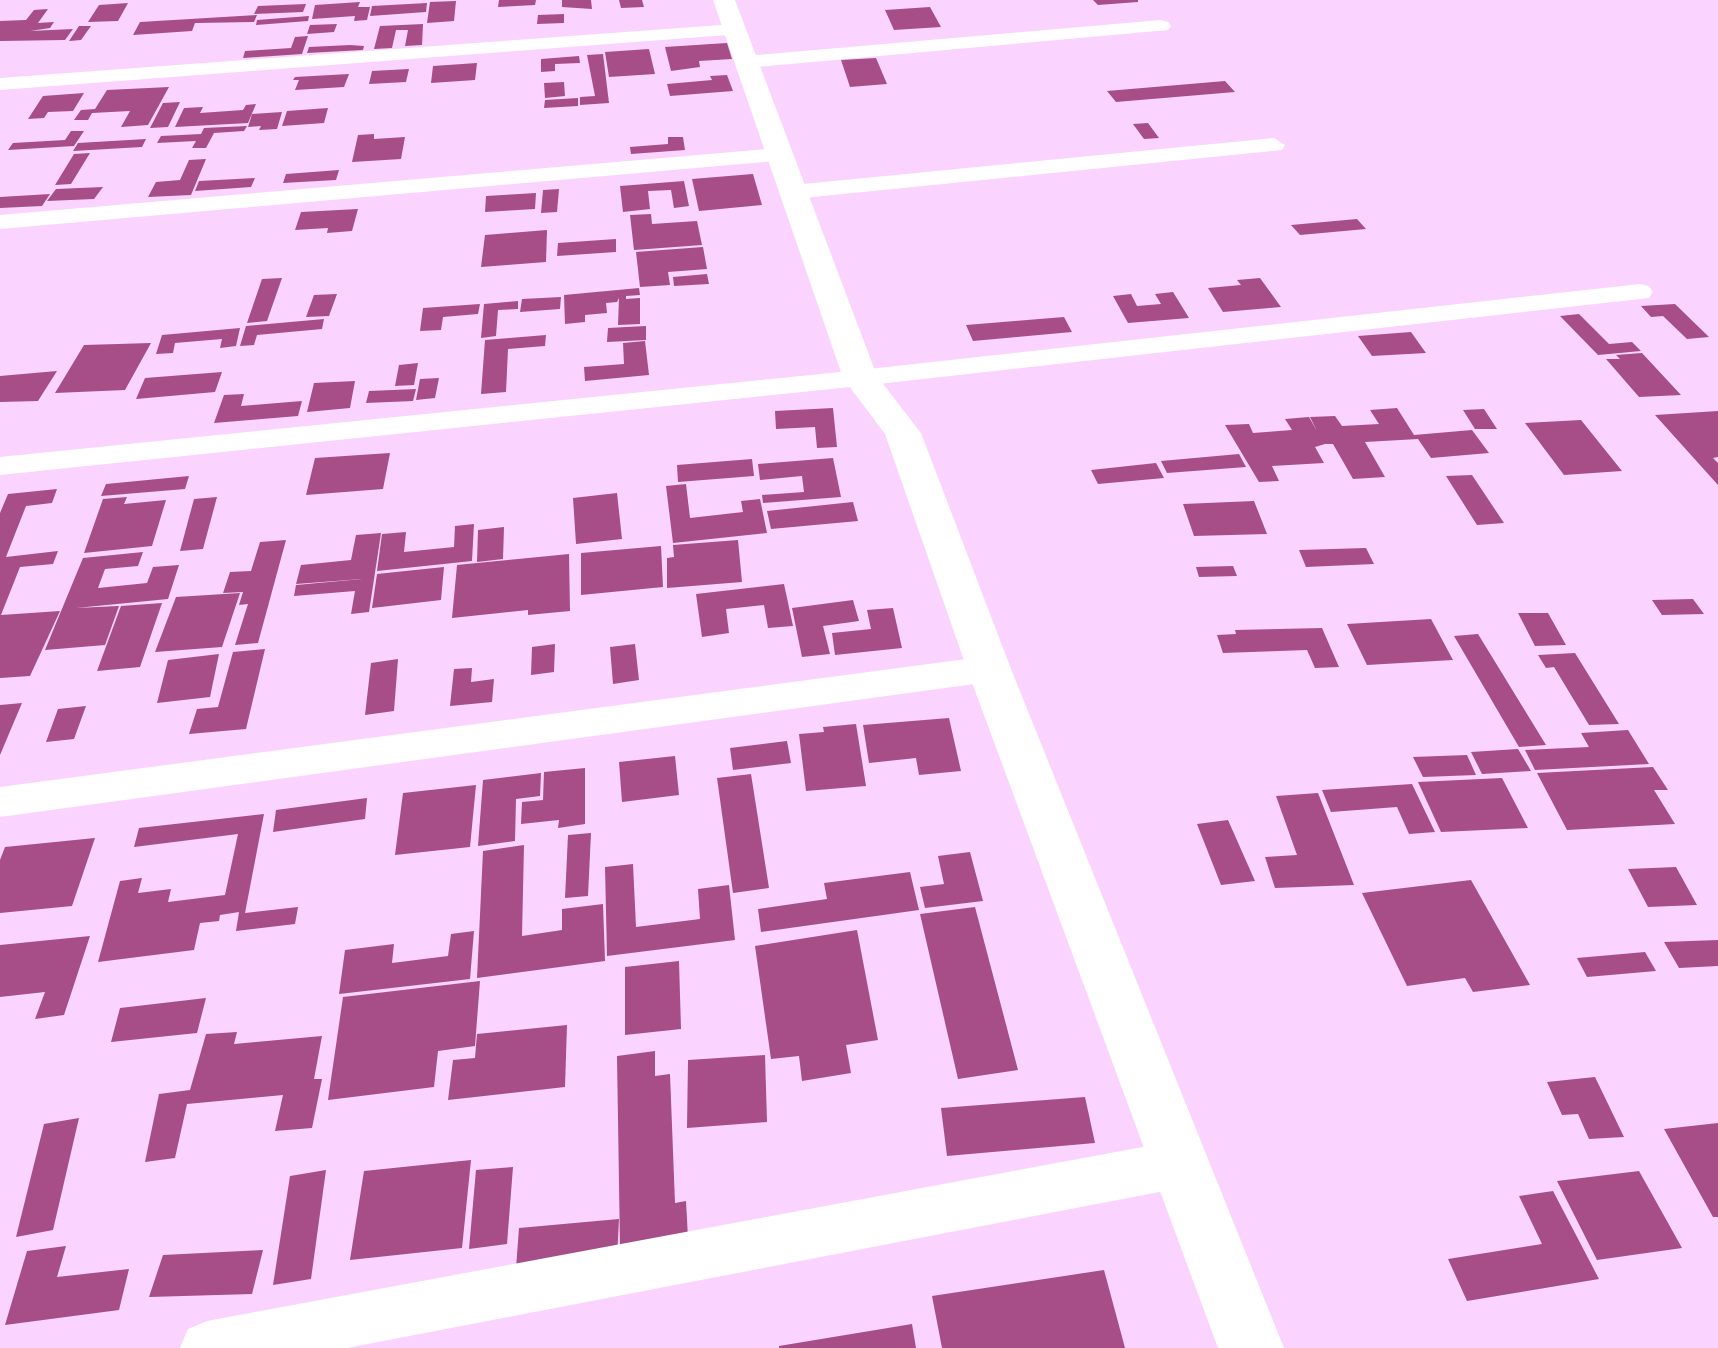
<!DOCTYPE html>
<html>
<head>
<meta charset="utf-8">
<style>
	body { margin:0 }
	canvas { display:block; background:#fad4fe }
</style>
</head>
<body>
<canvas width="1718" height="1348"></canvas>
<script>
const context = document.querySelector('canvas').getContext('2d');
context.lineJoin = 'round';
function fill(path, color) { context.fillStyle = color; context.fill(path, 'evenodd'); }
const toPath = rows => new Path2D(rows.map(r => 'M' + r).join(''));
fill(toPath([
	[499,0,536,0,535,5,498,7],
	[562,0,591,0,592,9,562,7],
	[619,0,642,0,644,7,621,8],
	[1093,0,1138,0,1138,2,1098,5],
	[456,1,454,21,427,23,430,2],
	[360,2,358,7,370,7,367,20,354,21,355,16,312,19,315,5],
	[128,3,118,21,88,22,99,5],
	[427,3,426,12,370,16,372,6],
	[306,4,303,12,254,14,258,6],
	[930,7,941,27,894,30,885,10],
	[48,9,38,23,54,22,50,28,30,31,73,29,65,40,0,41,0,21,26,20,34,10],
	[564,14,564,23,537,24,538,15],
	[257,15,254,22,195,23,192,31,133,35,140,22],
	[309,16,308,21,256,25,257,20],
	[337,24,334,32,307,34,310,25],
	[423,24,422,45,405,46,408,30,396,30,392,48,374,49,380,26],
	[79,26,91,26,81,40,69,41],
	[308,36,302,54,243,58,245,51,291,48,295,37],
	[727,43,732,59,699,61,700,67,671,71,665,47],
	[350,45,364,46,363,50,307,53,309,47],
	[649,49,655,74,609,77,605,52],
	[603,54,609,103,580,105,580,97,595,96,587,55],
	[579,56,580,63,555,64,555,71,541,72,541,59],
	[876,58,887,84,850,87,841,60],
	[477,63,475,80,431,83,433,66],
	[409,69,406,82,369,84,372,71],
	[349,74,344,87,295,90,299,80,293,80,295,77],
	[727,75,733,91,670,96,667,84,712,80,710,76],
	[1225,81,1235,92,1116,102,1107,91],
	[564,82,565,96,545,98,544,83],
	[169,87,148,125,121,127,130,111,92,113,88,120,74,120,81,110,95,109,107,90],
	[84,93,73,111,48,112,44,118,28,119,43,96],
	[578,98,578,106,544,108,545,100],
	[180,102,168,127,150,128,163,103],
	[256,104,248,123,175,127,184,108,203,107,200,113,243,110,246,105],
	[328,108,324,123,282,126,287,111],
	[282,112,277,129,259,130,261,126,248,127,252,114],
	[1148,123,1159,138,1144,139,1133,124],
	[247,126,244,131,214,133,206,148,192,148,196,141,157,143,161,136,201,134,204,128],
	[71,131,84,131,74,146,8,150,13,143,65,140],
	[374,134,374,139,405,137,401,159,352,162,358,135],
	[668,137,683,137,685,150,631,154,630,147,668,144],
	[146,139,142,147,73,151,78,143],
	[90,153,71,184,55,185,74,154],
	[206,159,191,195,148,197,156,182,180,180,189,160],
	[339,170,336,180,283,183,286,174],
	[753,174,762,205,699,211,692,179],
	[255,178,251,187,195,191,199,181],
	[684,181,689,206,674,208,671,190,648,191,650,209,623,212,620,186],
	[103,187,94,199,47,201,56,189],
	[559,189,557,212,541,213,543,190],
	[536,193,535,209,485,212,486,196],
	[50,194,42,206,0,208,0,197],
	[358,209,352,231,327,233,328,228,295,230,301,212],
	[651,214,652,224,697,221,702,245,634,250,630,215],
	[1357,219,1366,229,1300,235,1291,225],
	[547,230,546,262,481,267,485,235],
	[616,239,616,252,557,256,558,243],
	[703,247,707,269,668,272,670,285,640,287,636,252],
	[707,274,709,284,674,286,673,277],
	[282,278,267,321,247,323,262,279],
	[1260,278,1281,307,1223,312,1208,288,1241,285,1237,280],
	[639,288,640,295,626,296,626,299,640,298,640,324,618,325,619,298,617,302,606,303,607,313,585,315,585,322,565,324,564,295],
	[1173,292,1189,318,1128,323,1113,296,1131,294,1137,306,1161,304,1155,294],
	[337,294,329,316,306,317,314,295],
	[561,297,560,309,520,312,522,299],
	[518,301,518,309,498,310,496,336,481,338,484,304],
	[480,304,478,314,443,317,441,330,420,331,423,308],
	[1675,304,1709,337,1687,339,1663,316,1651,317,1641,306],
	[1579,314,1609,344,1632,342,1641,351,1598,355,1560,316],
	[1064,317,1072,332,973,341,966,325],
	[324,319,322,329,257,335,254,345,240,346,246,326],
	[646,326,646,340,607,342,608,328],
	[240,328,236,346,220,348,222,339,175,343,173,353,156,354,162,335],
	[1411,332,1426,353,1372,356,1358,336],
	[546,335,545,346,508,349,506,392,481,394,485,340],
	[645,341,649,375,585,381,584,367,624,364,623,343],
	[151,343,125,390,55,393,84,345],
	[1642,353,1681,395,1639,397,1606,359,1620,359,1616,355],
	[418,363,414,385,395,386,399,365],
	[57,371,38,401,0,402,0,376],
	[222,372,215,392,136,399,145,378],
	[439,378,435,398,416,400,420,379],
	[355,381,350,408,307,412,314,383],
	[416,389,413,401,366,403,369,391],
	[244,394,241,406,302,401,298,416,214,423,224,395],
	[833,408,837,447,817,448,815,427,776,429,775,411],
	[1397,408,1414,435,1472,430,1489,453,1431,458,1418,439,1365,442,1385,477,1353,479,1333,444,1325,444,1315,447,1324,463,1272,466,1279,481,1259,482,1225,425,1249,424,1253,433,1292,430,1285,419,1309,417,1317,431,1310,417,1335,416,1342,426,1379,424,1370,410],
	[1484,409,1497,429,1475,429,1463,410],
	[1718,411,1718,457,1713,458,1718,463,1718,485,1655,415],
	[1581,420,1622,471,1564,475,1525,423],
	[390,453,383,489,306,495,315,458],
	[1239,454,1246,467,1167,473,1161,461],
	[833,458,841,497,763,503,762,495,804,492,802,476,760,480,758,464],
	[752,459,754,476,678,482,677,465],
	[1156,463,1164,478,1098,484,1091,470],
	[1472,475,1504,523,1477,525,1446,476],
	[189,476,185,489,101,496,106,484],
	[686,484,690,518,743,512,741,501,760,499,767,533,673,543,666,486],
	[57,489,52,503,26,506,6,557,58,551,53,564,20,567,1,615,60,611,30,676,0,678,0,513,8,494],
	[617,493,622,539,576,544,573,498],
	[127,497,124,504,166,500,152,546,84,553,103,499],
	[217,497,203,549,180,551,194,499],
	[1254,501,1267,534,1194,536,1183,504],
	[853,502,858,521,771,529,767,511],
	[474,524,472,561,377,571,382,534,406,532,404,552,454,547,455,526],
	[504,527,503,559,477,562,478,530],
	[381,533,369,612,351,614,355,591,294,596,296,585,362,579,296,584,301,565,351,560,356,535],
	[286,540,258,643,235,645,248,604,239,605,243,592,223,593,230,572,251,571,260,542],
	[738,540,742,582,667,588,667,558,674,557,673,545],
	[661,546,663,587,581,595,581,553],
	[1366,548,1374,564,1306,567,1299,550],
	[143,552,138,566,105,569,98,588,147,583,153,567,179,565,168,599,76,608,119,606,105,645,45,650,83,558],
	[569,554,570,611,528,615,528,610,452,618,457,565],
	[1233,566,1237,576,1199,577,1196,567],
	[444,567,441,600,372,608,377,574],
	[784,584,793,626,768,628,764,605,726,609,729,633,702,637,696,594],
	[240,593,222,647,155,652,176,597],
	[1693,599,1704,614,1662,615,1652,600],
	[853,600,859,621,823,626,830,654,802,657,792,608],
	[162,603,140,667,97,671,121,606],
	[893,608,902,648,835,655,832,633,871,629,867,610],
	[1518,613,1548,613,1566,645,1535,646],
	[1431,619,1453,660,1367,665,1347,624],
	[1322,628,1339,667,1315,668,1307,650,1223,653,1217,635,1236,634,1235,630],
	[1478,634,1546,745,1519,747,1454,636],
	[555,644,554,672,531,675,532,647],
	[635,644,639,680,613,684,610,647],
	[265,649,246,729,189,734,197,709,218,707,233,652],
	[1575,653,1619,724,1589,725,1554,667,1546,668,1538,655],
	[219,654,210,697,157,703,168,660],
	[398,659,394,711,365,715,371,663],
	[472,668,471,682,494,679,492,702,450,706,454,669],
	[22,703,0,755,0,705],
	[86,706,74,739,46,742,58,709],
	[949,718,961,771,919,775,916,758,869,763,863,725],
	[856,724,866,786,806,791,799,734,824,732,823,727],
	[1628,730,1649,764,1535,770,1525,750,1589,747,1581,733],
	[787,741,791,763,733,770,730,748],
	[1518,749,1531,771,1482,774,1471,752],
	[1467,755,1476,775,1423,777,1413,757],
	[675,756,679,795,622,802,619,762],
	[1653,767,1668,790,1654,790,1675,824,1567,830,1537,773],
	[585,768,585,824,558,828,559,820,521,824,522,802,543,800,544,772],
	[541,773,540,796,516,799,515,841,478,846,483,780],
	[751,774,769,888,733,893,717,778],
	[1502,778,1528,828,1441,832,1418,782],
	[1412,784,1435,832,1409,834,1397,807,1331,812,1322,790],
	[476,785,470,847,395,855,403,793],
	[1318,793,1354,885,1275,888,1265,857,1297,855,1276,796],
	[367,798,365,819,273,832,276,810],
	[264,814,245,913,298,907,295,924,236,931,239,912,220,915,219,921,200,923,194,950,98,962,120,881,142,878,138,893,171,889,168,902,225,895,238,834,134,847,139,828],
	[1228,820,1255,881,1221,885,1197,824],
	[591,833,588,896,565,898,568,835],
	[95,838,72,906,0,913,0,860,5,847],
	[524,845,522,936,562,930,562,909,603,904,605,961,477,978,483,851],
	[970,852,983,901,925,908,920,887,944,884,938,856],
	[633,864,636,927,700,919,698,889,729,885,735,940,607,956,605,867],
	[1676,867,1697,905,1648,907,1628,869],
	[910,872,919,910,761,932,758,909,827,899,824,883],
	[1471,880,1530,985,1473,992,1465,978,1407,986,1362,893],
	[975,907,1018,1070,958,1079,920,914],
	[857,930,878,1040,846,1045,851,1073,802,1081,799,1056,771,1059,755,946],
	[474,931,470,979,339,994,345,950,394,944,392,963,448,956,451,934],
	[90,936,64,1015,35,1019,45,992,0,997,0,945],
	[1718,940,1718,966,1679,968,1664,942],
	[1645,952,1656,971,1587,977,1577,958],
	[679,961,681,1029,625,1035,625,967],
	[480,981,475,1046,438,1051,434,1087,328,1100,343,997],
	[206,998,197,1033,111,1042,120,1008],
	[567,1025,565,1087,448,1100,453,1060,475,1058,477,1034],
	[237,1032,234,1044,322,1036,314,1079,322,1079,312,1128,275,1131,283,1095,187,1104,175,1158,145,1162,159,1094,190,1090,206,1034],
	[655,1051,655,1076,670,1074,675,1203,686,1201,688,1238,620,1247,617,1056],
	[765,1055,767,1122,687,1128,688,1060],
	[1595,1077,1624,1137,1589,1139,1578,1114,1562,1115,1547,1082],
	[1085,1097,1095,1143,947,1156,941,1108],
	[79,1118,53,1230,16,1237,44,1124],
	[1718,1123,1718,1217,1713,1217,1664,1129],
	[471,1160,462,1248,350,1260,364,1171],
	[513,1167,507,1244,469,1249,476,1170],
	[326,1170,311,1279,273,1285,290,1176],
	[1639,1171,1682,1248,1597,1260,1557,1181],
	[1553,1191,1599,1279,1467,1301,1448,1259,1542,1244,1519,1196],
	[619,1219,617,1258,516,1268,519,1228],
	[66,1246,57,1277,129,1269,119,1310,5,1325,27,1251],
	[263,1250,252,1294,149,1297,163,1255],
	[1104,1270,1125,1348,942,1348,932,1296],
	[912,1324,916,1348,779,1348,779,1346]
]), '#a74e88');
fill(toPath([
	[1161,20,1168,22,1171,26,1168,30,746,68,736,62,746,56,1161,20],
	[734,24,744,30,741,34,0,90,0,78,734,24],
	[1274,138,1285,145,1282,150,793,199,785,197,781,192,785,187,793,185,1274,138],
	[779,148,787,150,790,155,787,160,0,229,0,215,779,148],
	[1640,284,1649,286,1653,292,1649,298,860,386,0,475,0,457,860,370,1640,284],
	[989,656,1002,660,1007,669,1002,678,989,682,0,817,0,787,989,656],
	[1180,1140,1197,1147,1204,1164,1197,1181,1180,1188,347,1348,180,1348,188,1329,207,1321,1180,1140]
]), '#fff');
fill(toPath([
	[713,0,735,0,877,376,921,433,1011,669,1284,1348,1218,1348,967,669,885,434,843,378,713,0]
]), '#fff');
</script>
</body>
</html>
